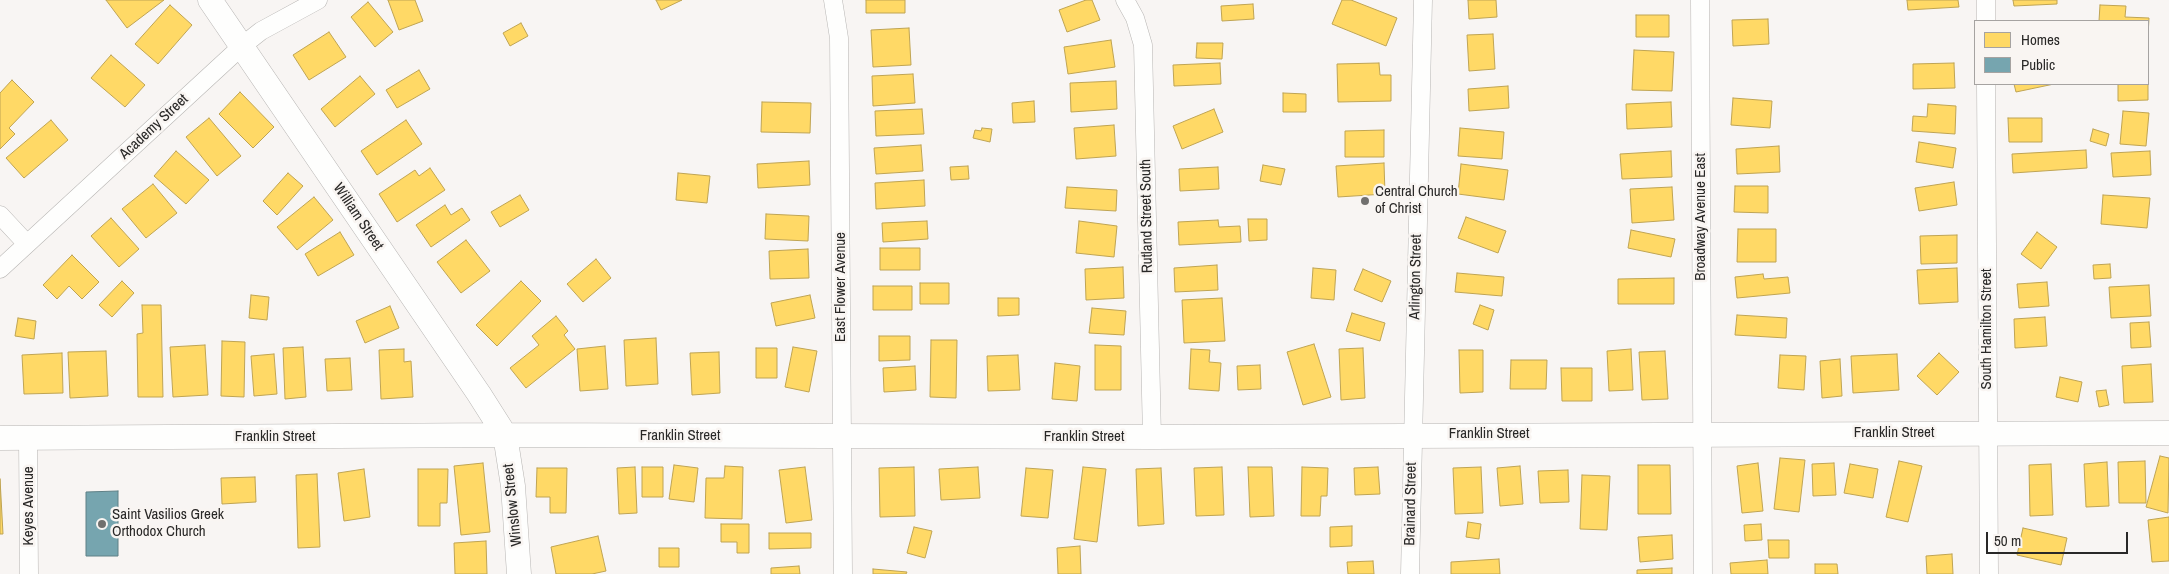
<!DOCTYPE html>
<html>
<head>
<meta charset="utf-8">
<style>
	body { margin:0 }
	#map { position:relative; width:2169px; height:574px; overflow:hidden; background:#f8f5f3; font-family:"Archivo Narrow",sans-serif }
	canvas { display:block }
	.legend { position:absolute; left:1974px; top:20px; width:175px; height:65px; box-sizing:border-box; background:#f9f5f2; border:1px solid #a6a3a1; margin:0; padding:6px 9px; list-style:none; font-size:15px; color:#292827 }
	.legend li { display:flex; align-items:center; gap:10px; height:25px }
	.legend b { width:25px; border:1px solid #a6a3a1 }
	.scale { position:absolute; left:1986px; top:532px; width:142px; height:22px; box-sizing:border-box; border:2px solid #292827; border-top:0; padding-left:6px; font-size:15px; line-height:18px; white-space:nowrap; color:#292827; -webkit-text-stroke:4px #f9f5f2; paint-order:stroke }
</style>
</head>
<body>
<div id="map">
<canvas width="2169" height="574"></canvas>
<ul class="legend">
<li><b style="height:14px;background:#ffd966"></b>Homes</li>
<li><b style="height:14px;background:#76a5af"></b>Public</li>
</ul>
<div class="scale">50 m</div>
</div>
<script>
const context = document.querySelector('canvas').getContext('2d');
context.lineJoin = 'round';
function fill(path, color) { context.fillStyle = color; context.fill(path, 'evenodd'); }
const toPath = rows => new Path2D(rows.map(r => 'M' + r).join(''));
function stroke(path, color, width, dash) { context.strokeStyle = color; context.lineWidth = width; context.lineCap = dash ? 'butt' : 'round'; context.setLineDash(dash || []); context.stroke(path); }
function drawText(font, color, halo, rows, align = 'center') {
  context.font = font + ' "Archivo Narrow",sans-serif'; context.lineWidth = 5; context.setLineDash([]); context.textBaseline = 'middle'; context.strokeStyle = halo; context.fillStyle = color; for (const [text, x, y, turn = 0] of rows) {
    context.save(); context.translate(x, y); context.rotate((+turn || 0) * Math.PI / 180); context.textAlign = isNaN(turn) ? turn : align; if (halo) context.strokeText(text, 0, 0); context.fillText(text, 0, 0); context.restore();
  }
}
const homes = toPath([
	[106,0,164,0,127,28,106,0],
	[388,0,415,0,423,21,399,30,388,0],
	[656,0,682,0,661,10,656,0],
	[866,0,905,0,905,13,866,13,866,0],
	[1086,0,1092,0,1100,20,1067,32,1059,10,1086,0],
	[1342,0,1351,0,1397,18,1386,46,1332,24,1342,0],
	[1468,0,1496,0,1497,17,1469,19,1468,0],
	[1907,0,1958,0,1959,7,1908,10,1907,0],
	[2013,0,2057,0,2057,4,2014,6,2013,0],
	[368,2,393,32,375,47,351,17,368,2],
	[1253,4,1254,19,1222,21,1221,6,1253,4],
	[170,5,192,25,158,64,135,44,170,5],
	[2100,5,2126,6,2125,17,2149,18,2148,36,2148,21,2099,21,2100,5],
	[1636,15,1669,15,1669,37,1636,37,1636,15],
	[1768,19,1769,44,1733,46,1732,20,1768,19],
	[521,23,528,36,510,46,503,33,521,23],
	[909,28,911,65,873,67,871,30,909,28],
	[329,32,346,57,309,80,293,55,329,32],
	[1493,34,1495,69,1469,71,1467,35,1493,34],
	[1111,40,1115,67,1068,74,1064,47,1111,40],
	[1197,43,1223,43,1222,59,1196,58,1197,43],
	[1634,50,1674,52,1672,91,1632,90,1634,50],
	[111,55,145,85,125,107,91,78,111,55],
	[1220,63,1221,84,1174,86,1173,65,1220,63],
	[1379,63,1380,75,1391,75,1391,101,1338,102,1337,64,1379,63],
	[1954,63,1955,88,1913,89,1913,64,1954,63],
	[419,70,430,89,397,108,386,90,419,70],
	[913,74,915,103,873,106,872,76,913,74],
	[360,76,375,94,335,127,321,109,360,76],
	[12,80,34,102,9,128,15,134,0,149,0,93,12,80],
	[1116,81,1117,109,1071,112,1070,83,1116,81],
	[2014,84,2054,84,2016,92,2014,84],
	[2118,84,2148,84,2148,100,2118,101,2118,84],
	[1508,86,1509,108,1469,111,1468,89,1508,86],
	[240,92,274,127,253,148,219,114,240,92],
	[1283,93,1306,94,1306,112,1283,112,1283,93],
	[1733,98,1772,101,1770,128,1731,125,1733,98],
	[1034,101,1035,122,1013,123,1012,103,1034,101],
	[762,102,811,103,810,133,761,132,762,102],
	[1671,102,1672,127,1627,129,1626,104,1671,102],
	[1928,104,1956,106,1955,134,1912,131,1913,116,1927,117,1928,104],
	[922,109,924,134,876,136,875,111,922,109],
	[1214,109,1223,132,1182,149,1173,126,1214,109],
	[2123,111,2149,113,2146,146,2120,144,2123,111],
	[209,118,241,156,217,176,186,137,209,118],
	[2008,118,2042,118,2042,142,2009,142,2008,118],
	[51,120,68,140,24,178,6,158,51,120],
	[406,120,422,144,377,175,361,151,406,120],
	[1114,125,1116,156,1076,159,1074,128,1114,125],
	[982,128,992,129,990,142,973,138,975,130,981,131,982,128],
	[1460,128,1504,132,1502,159,1458,156,1460,128],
	[2093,129,2109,134,2106,146,2090,141,2093,129],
	[1384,130,1384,157,1345,157,1345,131,1384,130],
	[1919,142,1956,148,1953,168,1916,162,1919,142],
	[921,145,923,171,876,174,874,148,921,145],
	[1779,146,1780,172,1737,174,1736,149,1779,146],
	[2086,150,2087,168,2013,173,2012,154,2086,150],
	[176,151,209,180,186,204,154,176,176,151],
	[1671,151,1672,177,1622,179,1620,154,1671,151],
	[2150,151,2151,175,2113,177,2111,153,2150,151],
	[809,161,810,185,758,188,757,164,809,161],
	[1384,163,1385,194,1338,197,1336,166,1384,163],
	[1461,164,1508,170,1504,200,1458,194,1461,164],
	[1263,165,1285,169,1281,185,1260,181,1263,165],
	[968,166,969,179,951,180,950,167,968,166],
	[1218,167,1219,189,1180,191,1179,169,1218,167],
	[430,168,445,190,397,222,379,194,415,170,419,176,430,168],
	[288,173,303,186,277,215,263,201,288,173],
	[678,173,710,176,707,203,676,200,678,173],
	[924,180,925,206,876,209,875,183,924,180],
	[1954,182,1957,205,1919,211,1915,188,1954,182],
	[153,184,177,213,146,238,122,209,153,184],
	[1735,186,1768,186,1768,213,1734,212,1735,186],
	[1067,187,1117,190,1116,211,1065,208,1067,187],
	[1672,187,1674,220,1632,223,1630,189,1672,187],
	[520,195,529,210,500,227,491,212,520,195],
	[2103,195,2150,198,2147,228,2101,224,2103,195],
	[314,197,333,220,297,250,277,227,314,197],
	[445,205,451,215,462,208,470,220,431,247,416,225,445,205],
	[766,214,809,216,808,241,765,239,766,214],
	[1466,217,1506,231,1498,253,1458,238,1466,217],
	[111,218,139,249,119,267,91,236,111,218],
	[1248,219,1267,219,1267,240,1249,241,1248,219],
	[1218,220,1219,227,1240,226,1241,242,1179,245,1178,222,1218,220],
	[927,221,928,239,883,242,882,223,927,221],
	[1079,221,1117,226,1114,257,1076,253,1079,221],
	[1738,229,1776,229,1776,262,1737,262,1738,229],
	[1631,230,1675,239,1671,257,1628,248,1631,230],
	[340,232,354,255,318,276,305,254,340,232],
	[2037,232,2057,247,2041,269,2021,254,2037,232],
	[1957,235,1957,263,1921,264,1920,236,1957,235],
	[466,240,490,271,461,293,437,262,466,240],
	[880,248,920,248,920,270,880,270,880,248],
	[808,249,809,278,770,279,769,251,808,249],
	[72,255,99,282,82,299,69,286,57,299,43,285,72,255],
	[596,259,611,278,583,302,567,284,596,259],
	[2110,264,2111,278,2094,279,2093,265,2110,264],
	[1217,265,1218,290,1175,292,1174,268,1217,265],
	[1123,267,1124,298,1086,300,1085,269,1123,267],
	[1313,268,1336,270,1334,300,1311,298,1313,268],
	[1957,268,1958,302,1919,304,1917,270,1957,268],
	[1363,269,1391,281,1382,302,1354,290,1363,269],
	[1457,273,1504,277,1502,296,1455,292,1457,273],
	[1763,274,1764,279,1788,277,1790,293,1737,298,1735,277,1763,274],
	[1674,278,1674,304,1618,304,1618,279,1674,278],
	[122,281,134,293,112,317,99,305,122,281],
	[521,281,541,301,497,346,476,325,521,281],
	[2047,282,2049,306,2019,308,2017,284,2047,282],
	[920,283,949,283,949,304,920,304,920,283],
	[2149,285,2151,316,2111,318,2109,287,2149,285],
	[873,286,912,286,912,310,873,310,873,286],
	[251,295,269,297,267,320,249,318,251,295],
	[810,295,815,318,776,326,771,303,810,295],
	[998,298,1019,298,1019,315,998,316,998,298],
	[1222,298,1225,341,1184,343,1182,300,1222,298],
	[142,305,161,305,163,397,138,397,137,334,143,333,142,305],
	[1480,305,1494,310,1488,330,1473,324,1480,305],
	[390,306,399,328,365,343,356,321,390,306],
	[1092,308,1126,311,1124,335,1089,333,1092,308],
	[1352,313,1385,323,1380,341,1346,331,1352,313],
	[1737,315,1787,318,1786,338,1735,335,1737,315],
	[556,316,568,331,564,335,575,349,526,388,510,368,539,345,532,336,556,316],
	[2045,317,2047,346,2015,348,2014,319,2045,317],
	[18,318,36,321,34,339,15,336,18,318],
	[2149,322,2151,347,2131,348,2130,323,2149,322],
	[879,336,910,336,910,360,879,361,879,336],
	[656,338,658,384,626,386,624,340,656,338],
	[931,340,957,340,956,398,930,397,931,340],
	[222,341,245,342,244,397,221,396,222,341],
	[1314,344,1331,397,1303,405,1287,352,1314,344],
	[205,345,208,395,173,397,170,347,205,345],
	[1095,345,1121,346,1121,390,1095,390,1095,345],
	[605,346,608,389,580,391,577,349,605,346],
	[303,347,306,397,285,399,283,348,303,347],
	[793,347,817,351,809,392,785,387,793,347],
	[756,348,777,348,777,378,756,378,756,348],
	[1363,348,1365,398,1341,400,1339,349,1363,348],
	[404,349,404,362,411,361,413,397,381,399,379,350,404,349],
	[1191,349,1210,350,1209,362,1221,363,1219,391,1189,389,1191,349],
	[1631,349,1633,390,1609,391,1607,351,1631,349],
	[1459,350,1483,350,1483,392,1460,393,1459,350],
	[106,351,108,396,70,398,68,352,106,351],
	[1665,351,1668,399,1642,400,1639,352,1665,351],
	[719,352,720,393,692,395,690,353,719,352],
	[62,353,63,393,24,394,22,355,62,353],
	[1939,353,1959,372,1937,395,1917,376,1939,353],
	[274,354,277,394,254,396,251,356,274,354],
	[1897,354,1899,390,1853,393,1851,356,1897,354],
	[1018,355,1020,390,988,391,987,356,1018,355],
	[1780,355,1806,356,1804,390,1778,388,1780,355],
	[350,358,352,390,327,391,325,359,350,358],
	[1840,359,1842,396,1822,398,1820,361,1840,359],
	[1511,360,1547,360,1546,389,1510,389,1511,360],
	[1055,363,1080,366,1077,401,1052,399,1055,363],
	[2151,364,2153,402,2124,403,2122,366,2151,364],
	[1260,365,1261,389,1238,390,1237,366,1260,365],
	[915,366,916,390,884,392,883,368,915,366],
	[1561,368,1592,368,1592,401,1562,401,1561,368],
	[2060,377,2082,382,2078,402,2056,397,2060,377],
	[2106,390,2109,405,2099,407,2096,391,2106,390],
	[2160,456,2169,458,2168,513,2146,507,2160,456],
	[1780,458,1805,460,1799,512,1774,509,1780,458],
	[1899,461,1922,466,1908,522,1886,517,1899,461],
	[2145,461,2146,503,2119,503,2118,462,2145,461],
	[2107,462,2109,506,2086,507,2084,464,2107,462],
	[483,463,490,532,461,535,454,466,483,463],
	[1758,463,1763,511,1742,513,1737,466,1758,463],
	[1834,463,1836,495,1813,496,1812,464,1834,463],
	[1850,464,1878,469,1873,498,1844,493,1850,464],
	[2051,464,2053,515,2030,516,2029,465,2051,464],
	[674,465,698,468,694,502,669,499,674,465],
	[1638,465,1670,465,1671,514,1638,514,1638,465],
	[725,466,743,467,742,519,705,518,706,478,724,478,725,466],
	[1520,466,1523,504,1500,506,1497,468,1520,466],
	[635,467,637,513,619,514,617,468,635,467],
	[642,467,663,467,663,497,642,497,642,467],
	[805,467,812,520,786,523,779,470,805,467],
	[914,467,915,516,880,517,879,468,914,467],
	[978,467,980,498,941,500,939,469,978,467],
	[1083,467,1106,469,1097,542,1074,539,1083,467],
	[1222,467,1224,515,1196,516,1194,468,1222,467],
	[1248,467,1272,467,1274,516,1250,517,1248,467],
	[1302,467,1328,468,1327,496,1321,496,1320,516,1301,516,1302,467],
	[1378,467,1380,494,1355,495,1354,468,1378,467],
	[1481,467,1483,513,1455,514,1453,468,1481,467],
	[537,468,567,468,566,513,550,513,550,497,536,497,537,468],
	[1026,468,1053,470,1048,518,1021,516,1026,468],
	[1161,468,1164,524,1138,526,1136,469,1161,468],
	[364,469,370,517,344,521,338,473,364,469],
	[418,469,448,469,447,503,440,503,440,526,418,526,418,469],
	[1568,470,1569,502,1540,503,1538,471,1568,470],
	[317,474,320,547,298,548,296,475,317,474],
	[1582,475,1610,476,1607,530,1580,529,1582,475],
	[255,477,256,502,222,504,221,478,255,477],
	[0,479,3,534,0,534,0,479],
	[2169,517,2169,561,2152,562,2148,520,2169,517],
	[1468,522,1481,524,1479,539,1466,537,1468,522],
	[721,524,749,524,749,553,737,553,737,542,721,542,721,524],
	[1761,524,1762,540,1745,541,1744,525,1761,524],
	[1352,526,1352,546,1330,547,1330,527,1352,526],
	[914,527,932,531,925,558,907,553,914,527],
	[2023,528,2067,538,2061,565,2017,555,2023,528],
	[769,533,811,533,811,548,769,549,769,533],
	[1672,535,1673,559,1640,562,1638,537,1672,535],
	[598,536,606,571,592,574,556,574,551,547,598,536],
	[1768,540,1789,540,1789,558,1769,558,1768,540],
	[486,541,487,574,455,574,454,543,486,541],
	[1080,546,1081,574,1058,574,1057,548,1080,546],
	[659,548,679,548,679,567,659,567,659,548],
	[1952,554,1953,574,1927,574,1926,556,1952,554],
	[1499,559,1500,574,1451,574,1451,562,1499,559],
	[1767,560,1768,574,1731,574,1730,563,1767,560],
	[1373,561,1374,574,1348,574,1347,562,1373,561],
	[1815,564,1837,564,1838,574,1815,574,1815,564],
	[799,566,800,574,771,574,771,568,799,566],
	[1672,568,1672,574,1637,574,1637,570,1672,568],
	[873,569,907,572,906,574,873,574,873,569]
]);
fill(homes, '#ffd966');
stroke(homes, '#bfa453', 1);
const public = toPath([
	[118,491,118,556,86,556,86,492,118,491]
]);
fill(public, '#76a5af');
stroke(public, '#5f8086', 1);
const street = toPath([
	[833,0,839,38,843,574],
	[1125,0,1135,18,1143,45,1152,437],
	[1700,0,1703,574],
	[1986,21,1986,0],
	[1986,84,1989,574],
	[0,215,27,244],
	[0,269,242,46,261,31,318,0],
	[28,438,29,574],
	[1410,574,1423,0]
]);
const secondary = toPath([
	[210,0,479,394,505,435,513,486,519,574],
	[0,438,505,435,1152,437,2169,433]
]);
stroke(street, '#b7b5b3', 19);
stroke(secondary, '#b7b5b3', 25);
stroke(street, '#fefefd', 18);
stroke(secondary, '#fefefd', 24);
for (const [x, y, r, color] of [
	[1365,201,5,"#71706e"],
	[102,524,5,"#71706e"]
]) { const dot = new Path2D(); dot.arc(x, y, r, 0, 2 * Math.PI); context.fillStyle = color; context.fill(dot); stroke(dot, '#f9f5f2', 2); }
drawText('15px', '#292827', '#f9f5f2', [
	["Academy Street",154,127,-43],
	["Rutland Street South",1147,216,-91],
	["William Street",358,217,56],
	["Broadway Avenue East",1701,217,-90],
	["Arlington Street",1416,277,-89],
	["East Flower Avenue",841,287,-90],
	["South Hamilton Street",1987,329,-90],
	["Franklin Street",1894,433],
	["Franklin Street",1489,434],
	["Franklin Street",680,436],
	["Franklin Street",275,437],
	["Franklin Street",1084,437],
	["Brainard Street",1411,504,-89],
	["Winslow Street",513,505,-96],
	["Keyes Avenue",29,506,-90]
]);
drawText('15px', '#292827', '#f9f5f2', [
	["Central Church",1375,192],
	["of Christ",1375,209],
	["Saint Vasilios Greek",112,515],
	["Orthodox Church",112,532]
], 'left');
</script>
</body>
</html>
